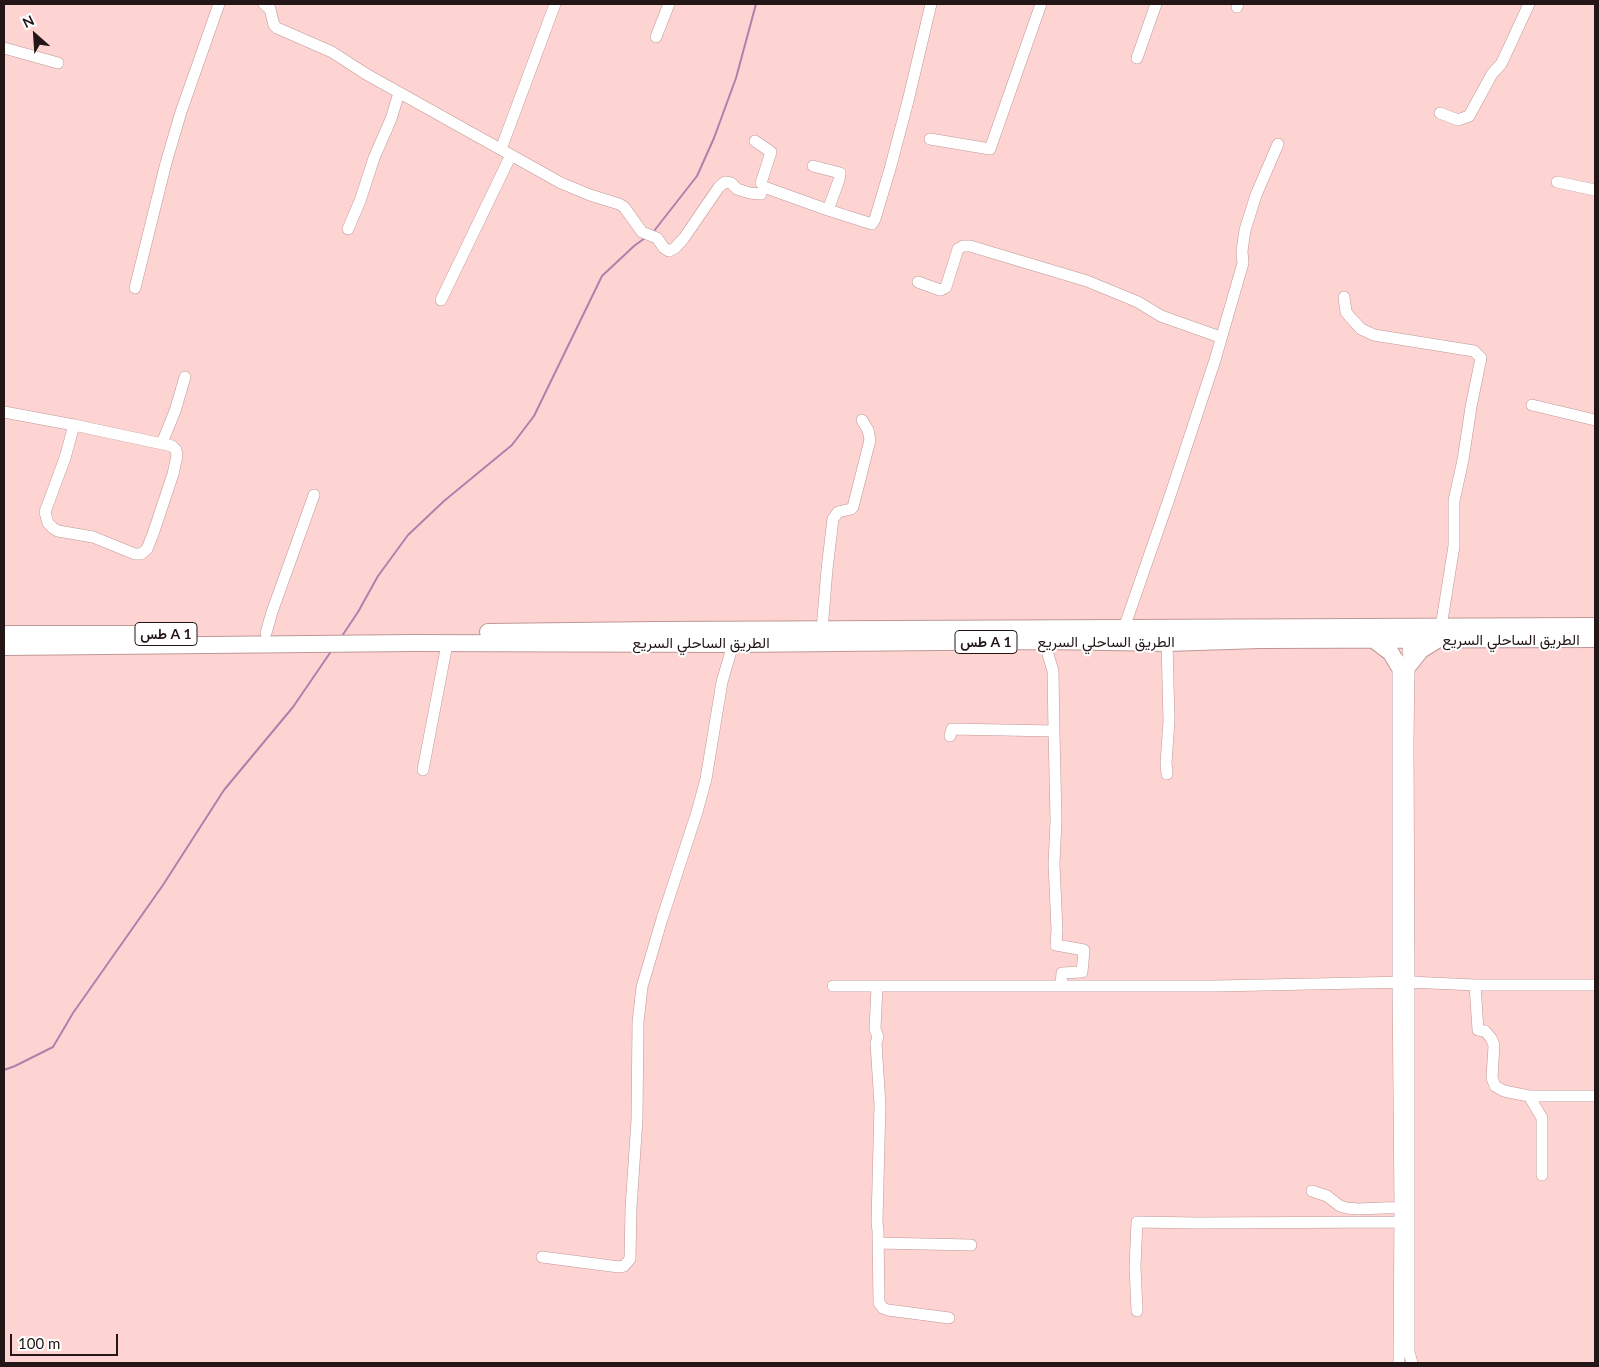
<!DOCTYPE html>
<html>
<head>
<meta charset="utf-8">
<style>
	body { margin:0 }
	#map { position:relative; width:1599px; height:1367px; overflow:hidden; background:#fed4d3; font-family:Lato,sans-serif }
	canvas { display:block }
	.frame { position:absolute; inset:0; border:5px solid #241616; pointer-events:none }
	.north { position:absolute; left:10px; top:10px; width:50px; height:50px; -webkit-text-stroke:4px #fff; paint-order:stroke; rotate:334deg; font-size:14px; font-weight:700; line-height:20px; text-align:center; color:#241616 }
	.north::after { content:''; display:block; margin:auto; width:18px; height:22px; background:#241616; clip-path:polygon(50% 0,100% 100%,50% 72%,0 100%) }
	.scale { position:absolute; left:10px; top:1334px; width:108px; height:22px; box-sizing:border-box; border:2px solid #241616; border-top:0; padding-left:6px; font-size:15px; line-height:18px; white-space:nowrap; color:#241616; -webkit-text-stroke:4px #fff; paint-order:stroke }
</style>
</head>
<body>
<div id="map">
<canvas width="1599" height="1367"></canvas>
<div class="frame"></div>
<div class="north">N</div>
<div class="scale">100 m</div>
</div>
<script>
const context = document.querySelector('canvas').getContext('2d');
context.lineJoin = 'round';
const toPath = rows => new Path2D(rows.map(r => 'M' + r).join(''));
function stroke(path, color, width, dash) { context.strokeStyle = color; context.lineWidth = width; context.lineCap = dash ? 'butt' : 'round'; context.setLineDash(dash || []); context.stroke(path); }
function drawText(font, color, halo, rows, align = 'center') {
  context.font = font + ' Lato,Vazirmatn,sans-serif'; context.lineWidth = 4; context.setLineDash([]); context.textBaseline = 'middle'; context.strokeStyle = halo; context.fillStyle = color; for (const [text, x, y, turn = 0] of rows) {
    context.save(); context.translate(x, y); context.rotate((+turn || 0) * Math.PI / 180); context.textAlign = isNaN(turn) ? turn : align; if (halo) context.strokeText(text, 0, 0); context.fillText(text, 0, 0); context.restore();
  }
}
stroke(toPath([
	[654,231,697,176,714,138,736,78,756,4],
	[342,636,358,612,378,576,408,535,444,501,512,445,534,416,602,276,634,246,645,238],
	[4,1070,15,1066,53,1047,73,1013,163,885,224,790,293,707,332,650]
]), '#b080ac', 2);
const minor = toPath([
	[264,4,270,9,274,25,277,28,332,52,366,74,561,183,590,195,619,204,624,207,642,232,657,238,664,248,669,251,675,248,684,238,719,187,725,182,731,183,737,189,750,193,761,194],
	[1237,7,1238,4],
	[656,37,669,4],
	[4,48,58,63],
	[1137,58,1156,4],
	[1440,113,1458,120,1469,116,1492,74,1501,64,1505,56,1529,4],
	[930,139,990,149,1041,4],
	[755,141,771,152,761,183,764,187,828,210],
	[501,149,555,4],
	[813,166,840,173,839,180,828,210,872,224,875,219,890,169,908,101,931,4],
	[1557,182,1595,190],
	[348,229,360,201,374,158,391,119,399,93],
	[918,282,940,290,943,289,946,287,958,249,963,246,970,246,1087,281,1138,302,1161,316,1220,337],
	[135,288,166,163,181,112,219,4],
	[1344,297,1346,312,1350,317,1361,329,1374,335,1474,351,1481,358,1471,407,1463,460,1454,501,1454,546,1441,627],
	[441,300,511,155],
	[1532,405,1595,420],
	[4,412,74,425,172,446,176,450,177,456,173,474,153,534,147,549,141,554,135,554,93,537,58,531,53,528,48,523,45,512,65,458,74,425],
	[162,443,175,411,185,377],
	[1124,628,1170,496,1215,360,1243,263,1242,251,1245,230,1256,195,1278,144],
	[822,630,827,569,833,519,838,512,851,509,853,507,870,440,868,430,862,420],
	[266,633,272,612,314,495],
	[1408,633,1409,665,1408,743,1409,982,1409,1352,1412,1363],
	[1398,659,1398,983,1400,1208,1399,1363],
	[1054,731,1056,820,1054,864,1057,930,1056,945,1084,950,1082,972,1062,973,1061,986],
	[950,736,952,729,1054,731,1053,671,1044,641],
	[423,770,447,644],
	[1167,774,1166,763,1169,721,1167,643],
	[1475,985,1478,1030,1485,1031,1491,1038,1494,1045,1492,1078,1495,1086,1504,1091,1529,1096,1595,1096],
	[833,986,1215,986,1409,982,1475,985,1595,985],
	[877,986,875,1029,878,1037,876,1043,880,1105,877,1222,878,1231,879,1303,883,1308,888,1310,949,1318],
	[1529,1096,1542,1118,1542,1175],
	[1312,1191,1327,1196,1340,1206,1347,1208,1358,1209,1407,1207],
	[878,1243,971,1245],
	[542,1257,619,1267,624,1266,630,1259,631,1208,637,1119,638,1022,642,987,662,919,697,812,706,779,722,682,733,644],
	[1137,1311,1135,1266,1137,1222,1197,1223,1400,1222]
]);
const highway = toPath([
	[488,632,657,630,1595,626],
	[4,634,166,634],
	[1374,640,1391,653,1398,665],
	[4,647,412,643,733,644,1044,641,1167,643,1260,640,1595,639],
	[1409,665,1421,650,1437,640]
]);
stroke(minor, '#be9796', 12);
stroke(highway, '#be9796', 18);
stroke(minor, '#fff', 11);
stroke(highway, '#fff', 16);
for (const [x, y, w] of [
	[166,634,62],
	[986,642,62]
]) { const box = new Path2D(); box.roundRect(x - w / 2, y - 11.5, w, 23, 4); context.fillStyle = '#fff'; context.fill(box); stroke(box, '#241616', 1); }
drawText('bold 14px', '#241616', null, [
	["طس A 1",166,634],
	["طس A 1",986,642]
]);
drawText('15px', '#241616', '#fff', [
	["الطريق الساحلي السريع",1511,640],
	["الطريق الساحلي السريع",1106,642],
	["الطريق الساحلي السريع",701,643]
]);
</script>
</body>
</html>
